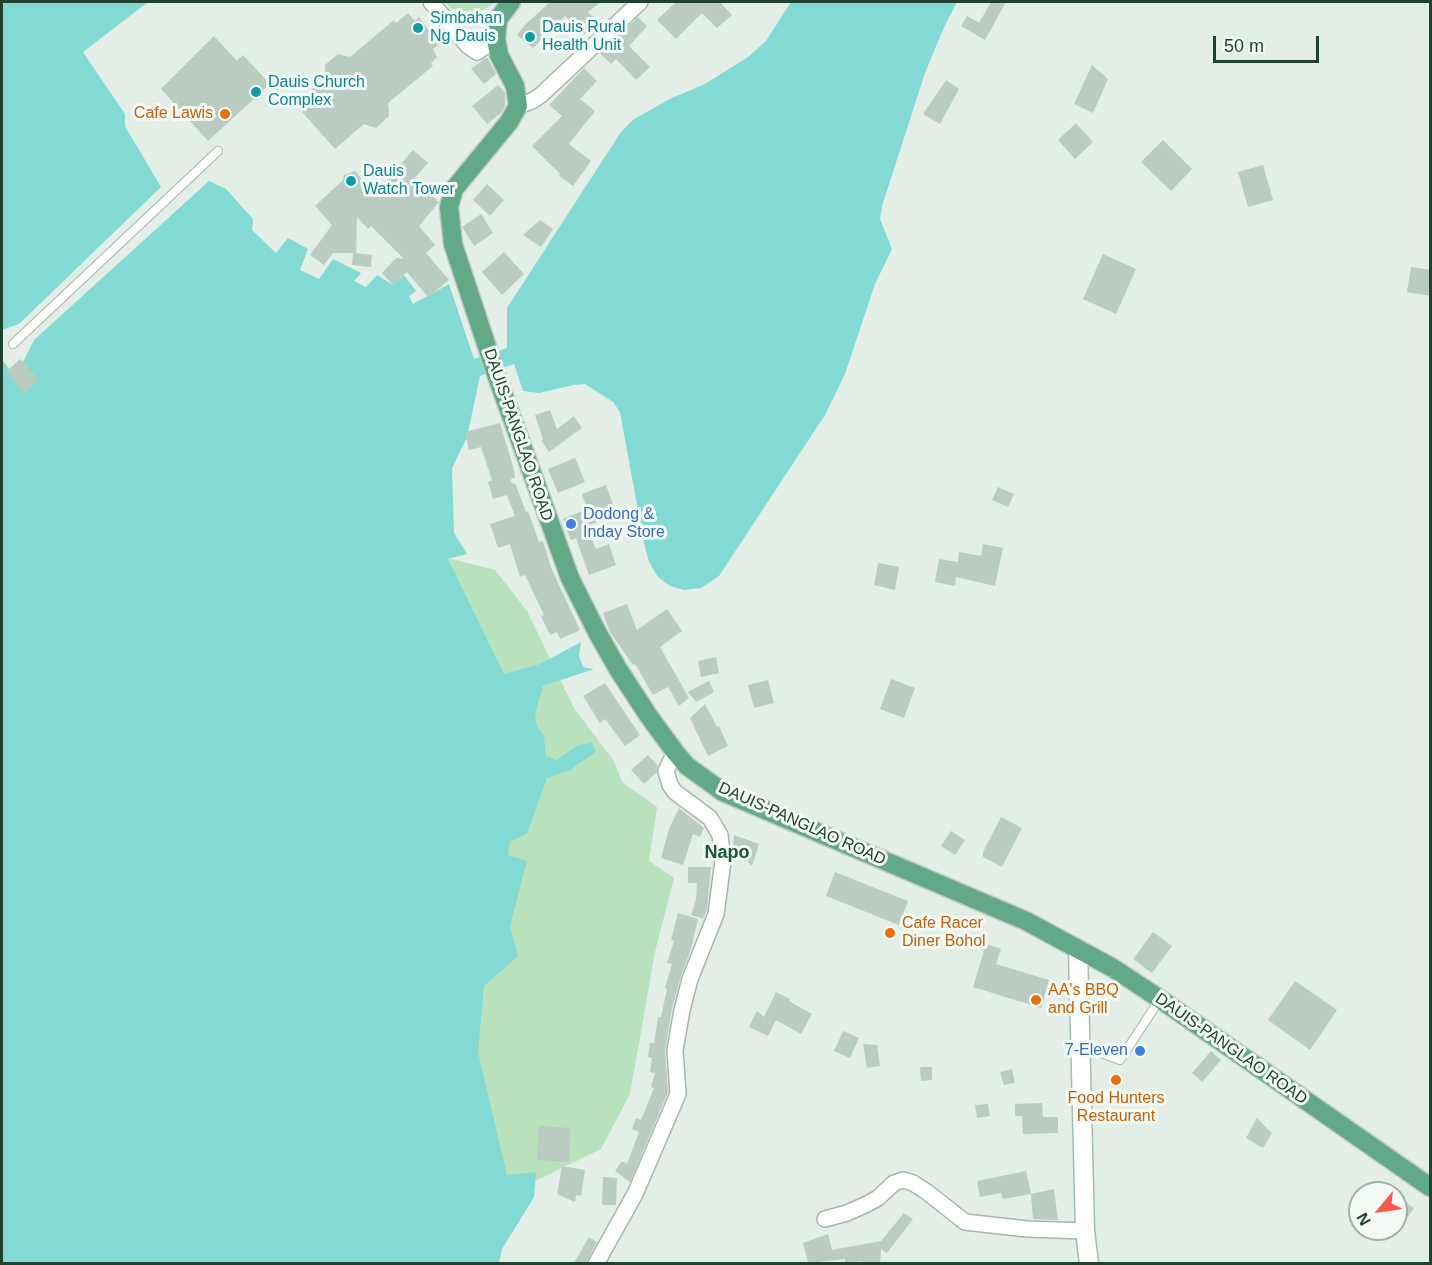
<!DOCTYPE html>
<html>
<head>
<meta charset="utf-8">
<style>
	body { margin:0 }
	#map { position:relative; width:1432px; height:1265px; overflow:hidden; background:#e2eee6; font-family:Helvetica,sans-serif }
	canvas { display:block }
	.frame { position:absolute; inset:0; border:3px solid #1f4231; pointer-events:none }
	.north { position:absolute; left:1348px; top:1181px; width:60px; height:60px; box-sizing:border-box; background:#f3faf5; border:2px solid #9eb0a7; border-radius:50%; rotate:241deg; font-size:16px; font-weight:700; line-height:24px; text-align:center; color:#1f4231 }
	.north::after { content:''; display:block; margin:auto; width:21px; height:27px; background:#ff554f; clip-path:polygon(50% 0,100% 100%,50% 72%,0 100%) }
	.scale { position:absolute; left:1213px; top:36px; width:106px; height:27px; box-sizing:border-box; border:3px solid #1f4231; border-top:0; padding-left:8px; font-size:18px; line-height:21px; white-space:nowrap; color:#1f4231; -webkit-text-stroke:4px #f3faf5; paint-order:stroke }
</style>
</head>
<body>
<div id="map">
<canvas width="1432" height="1265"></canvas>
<div class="frame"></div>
<div class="north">N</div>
<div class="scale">50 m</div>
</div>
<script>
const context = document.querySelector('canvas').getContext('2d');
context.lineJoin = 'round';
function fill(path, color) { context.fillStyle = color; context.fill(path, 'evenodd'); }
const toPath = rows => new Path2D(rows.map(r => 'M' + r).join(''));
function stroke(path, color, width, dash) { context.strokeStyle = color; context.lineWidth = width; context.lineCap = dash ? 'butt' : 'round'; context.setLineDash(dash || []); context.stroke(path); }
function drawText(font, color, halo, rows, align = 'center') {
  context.font = font + ' Helvetica,sans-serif'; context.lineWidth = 6; context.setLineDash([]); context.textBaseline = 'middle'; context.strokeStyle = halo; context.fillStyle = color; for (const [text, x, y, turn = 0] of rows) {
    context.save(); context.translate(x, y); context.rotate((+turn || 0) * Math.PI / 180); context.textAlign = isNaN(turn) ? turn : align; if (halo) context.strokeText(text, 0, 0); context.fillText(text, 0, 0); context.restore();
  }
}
fill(toPath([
	[444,2,495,2,482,11,472,14,461,13,451,8],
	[448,558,495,570,527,611,574,708,614,761,622,782,657,807,649,861,674,878,655,952,630,1094,601,1149,525,1186,492,1172,477,1144]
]), '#b8e2bb');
fill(toPath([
	[2,2,148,2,83,52,125,114,125,126,161,187,19,324,2,330],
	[791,2,957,2,944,27,925,73,882,206,880,219,892,249,875,284,845,374,825,415,719,576,701,588,684,590,670,586,658,577,649,562,644,543,620,412,613,402,585,384,573,385,539,393,523,391,514,364,480,376,467,437,452,468,454,533,467,554,448,559,504,674,540,664,581,642,579,656,583,667,594,669,543,686,535,715,537,727,544,736,546,756,557,760,578,745,592,743,596,752,570,770,547,778,527,834,510,841,508,855,527,861,510,926,518,956,484,986,478,1052,507,1175,536,1172,534,1197,502,1249,499,1263,2,1263,2,359,9,369,22,364,34,340,209,181,226,189,253,219,252,230,276,253,288,238,308,249,300,270,319,279,333,259,361,273,354,281,366,287,377,275,393,285,404,275,416,291,409,296,413,304,449,284,474,359,507,348,507,308,621,132,634,119,672,98,705,84,748,57,766,41]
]), '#83dad5');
fill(toPath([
	[550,2,601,2,588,12,597,21,584,35,565,16,533,48,517,35,526,24],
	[676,2,720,2,732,15,717,28,702,13,676,39,657,20],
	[991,2,1006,2,985,40,961,26,967,16,979,23],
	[408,13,415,21,419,17,439,44,433,49,437,57,431,63,433,66,388,103,389,116,376,128,364,124,335,149,295,104,325,78,325,65,338,54,350,57,394,20,396,23],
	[638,17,647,26,629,46,650,67,636,80,616,59,611,64,600,53],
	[214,36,237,61,243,55,270,84,208,141,161,89],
	[487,57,496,74,484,84,471,69],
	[1092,65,1108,79,1093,113,1074,104],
	[584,68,597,81,580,99,595,111,569,144,591,161,573,186,559,176,560,174,532,146,562,116,549,105],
	[946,80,959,89,940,124,923,114],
	[498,85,505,93,505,106,501,113,487,124,472,106],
	[1076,123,1093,142,1075,159,1058,140],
	[1163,140,1192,169,1171,191,1141,162],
	[413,150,428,163,413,180,439,202,419,226,435,245,426,253,449,280,428,297,407,272,393,285,382,273,396,258,404,259,371,226,368,229,357,217,356,253,372,255,371,267,352,265,353,253,333,253,324,265,310,255,332,225,315,206,343,180,344,175,355,171,361,178,360,181,374,195],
	[1263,165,1273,200,1248,207,1238,172],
	[487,184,504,200,490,216,473,200],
	[481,214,493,233,474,246,462,227],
	[540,220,553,229,541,247,523,235],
	[504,252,524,274,502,295,482,272],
	[1103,254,1136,269,1116,314,1083,299],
	[1411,267,1431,270,1431,296,1407,292],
	[20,359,39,380,24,393,6,372],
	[550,410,557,429,574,416,582,428,549,452,541,440,543,439,535,415],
	[500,423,514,470,515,477,510,480,513,484,515,483,526,512,528,511,539,542,543,541,552,570,580,630,560,639,557,632,550,635,541,616,544,615,525,575,520,577,510,544,498,548,490,524,515,516,507,495,493,499,488,482,492,480,481,447,469,450,465,432],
	[575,458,585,482,558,493,548,469],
	[606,485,617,515,586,526,596,549,609,544,616,565,589,575,576,538,571,540,563,519,587,509,582,494],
	[998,487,1014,494,1008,507,992,500],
	[983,544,1003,548,995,586,956,577,955,586,935,582,939,559,958,562,959,552,981,556],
	[878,563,899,567,895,590,874,585],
	[627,604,637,630,667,609,682,631,660,647,689,698,679,706,668,687,653,695,635,664,633,665,610,632,603,613],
	[716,657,719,673,701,677,698,661],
	[891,679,915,688,904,718,880,709],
	[768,680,774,703,754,708,748,685],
	[709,681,714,692,696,702,688,692],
	[605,683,640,735,625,746,605,719,600,723,583,696],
	[705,704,717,727,719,726,728,746,708,756,690,718],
	[648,755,658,766,657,772,644,784,631,770],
	[679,808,704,828,700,837,693,834,683,865,661,858,669,829],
	[1001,817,1022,828,1002,867,983,857,983,852],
	[951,831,965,840,955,855,941,846],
	[734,835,759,844,752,866,733,847],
	[688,867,711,867,707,909,703,919,691,915,696,900,697,883,688,883],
	[835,872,908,901,899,925,826,896],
	[678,913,698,919,691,949,681,976,672,1008,665,1050,668,1092,630,1182,615,1171,622,1161,627,1164,639,1132,632,1129,636,1118,641,1120,654,1088,651,1087,655,1073,650,1072,652,1058,648,1057,650,1043,654,1043,658,1017,661,1017,667,989,665,988,672,964,667,963,674,941,671,940],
	[1153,932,1172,946,1152,973,1133,959],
	[986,944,1001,949,996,964,1049,980,1041,1008,973,987],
	[1295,981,1337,1010,1310,1050,1268,1020],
	[776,992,790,999,789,1001,812,1014,801,1034,776,1020,768,1036,749,1027,757,1011,764,1017],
	[843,1031,859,1038,850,1058,834,1051],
	[863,1044,877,1045,880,1066,867,1068],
	[1211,1051,1221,1060,1202,1082,1192,1073],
	[920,1067,932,1067,932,1080,921,1081],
	[1012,1069,1015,1083,1004,1085,1000,1072],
	[1042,1103,1043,1117,1058,1117,1058,1133,1023,1134,1022,1116,1015,1116,1015,1104],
	[988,1104,990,1116,977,1118,975,1105],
	[1257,1118,1272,1133,1263,1148,1246,1138],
	[539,1126,571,1128,569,1162,537,1160],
	[562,1166,585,1170,581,1196,576,1195,575,1202,557,1194],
	[1026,1171,1031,1194,1003,1199,1001,1193,980,1197,977,1181],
	[603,1177,617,1178,616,1205,602,1205],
	[1054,1189,1058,1220,1033,1219,1031,1194],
	[1396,1196,1414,1208,1396,1234],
	[904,1213,913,1219,887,1253,881,1249,880,1263,863,1263,863,1261,845,1263,845,1259,808,1263,803,1243,828,1234,832,1250,881,1241],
	[589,1237,597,1242,586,1263,574,1263]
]), '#baccc1');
const service = toPath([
	[13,344,218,151],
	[1082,1046,1120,1060,1160,999]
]);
const minor = toPath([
	[431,2,468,46,477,52,496,39],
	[518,106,532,101,541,95,640,2],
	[825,1219,847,1213,867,1204,878,1198,894,1183,903,1180,913,1183,927,1192,965,1222,1027,1229,1085,1231],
	[596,1264,635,1194,678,1094,675,1050,682,1010,690,979,716,914,723,861,720,835,710,818,675,792,670,785,666,771,675,752]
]);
const secondary = toPath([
	[1078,949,1085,1231,1089,1264]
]);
const primary = toPath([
	[511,2,498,19,496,39,499,55,515,86,518,106,509,122,454,189,449,207,453,244,496,374,570,578,597,632,618,669,648,715,675,752,687,766,723,792,1026,921,1113,968,1160,999,1430,1187]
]);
stroke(service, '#a4b7ac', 10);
stroke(minor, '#a4b7ac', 18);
stroke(secondary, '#a2beae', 21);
stroke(primary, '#c0cac5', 21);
stroke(service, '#fff', 8);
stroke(minor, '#fff', 15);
stroke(secondary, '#fff', 18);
stroke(primary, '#61a987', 18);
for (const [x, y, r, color] of [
	[418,28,6,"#0f9aa8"],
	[530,37,6,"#0f9aa8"],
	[256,92,6,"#0f9aa8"],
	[225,114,6,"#e8710a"],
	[351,181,6,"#0f9aa8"],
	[571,524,6,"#3f7fe0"],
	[890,933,6,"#e8710a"],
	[1036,1000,6,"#e8710a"],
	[1140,1051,6,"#3f7fe0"],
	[1116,1080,6,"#e8710a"]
]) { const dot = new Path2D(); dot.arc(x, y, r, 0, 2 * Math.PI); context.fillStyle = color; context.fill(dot); stroke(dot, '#f3faf5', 2); }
drawText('16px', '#0d838f', '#f3faf5', [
	["Simbahan",430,19],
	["Ng Dauis",430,37],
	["Dauis Rural",542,28],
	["Health Unit",542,46],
	["Dauis Church",268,83],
	["Complex",268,101],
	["Dauis",363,172],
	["Watch Tower",363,190]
], 'left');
drawText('16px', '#c56008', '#f3faf5', [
	["Cafe Lawis",213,114,"right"],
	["Cafe Racer",902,924],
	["Diner Bohol",902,942],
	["AA's BBQ",1048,991],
	["and Grill",1048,1009],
	["Food Hunters",1116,1099,"center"],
	["Restaurant",1116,1117,"center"]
], 'left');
drawText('16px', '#1f4231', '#f3faf5', [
	["DAUIS-PANGLAO ROAD",518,435,71],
	["DAUIS-PANGLAO ROAD",802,824,24],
	["DAUIS-PANGLAO ROAD",1231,1049,35]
]);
drawText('16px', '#366cbe', '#f3faf5', [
	["Dodong &",583,515],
	["Inday Store",583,533],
	["7-Eleven",1128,1051,"right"]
], 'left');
drawText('bold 18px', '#19573a', '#f3faf5', [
	["Napo",727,853]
]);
</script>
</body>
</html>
